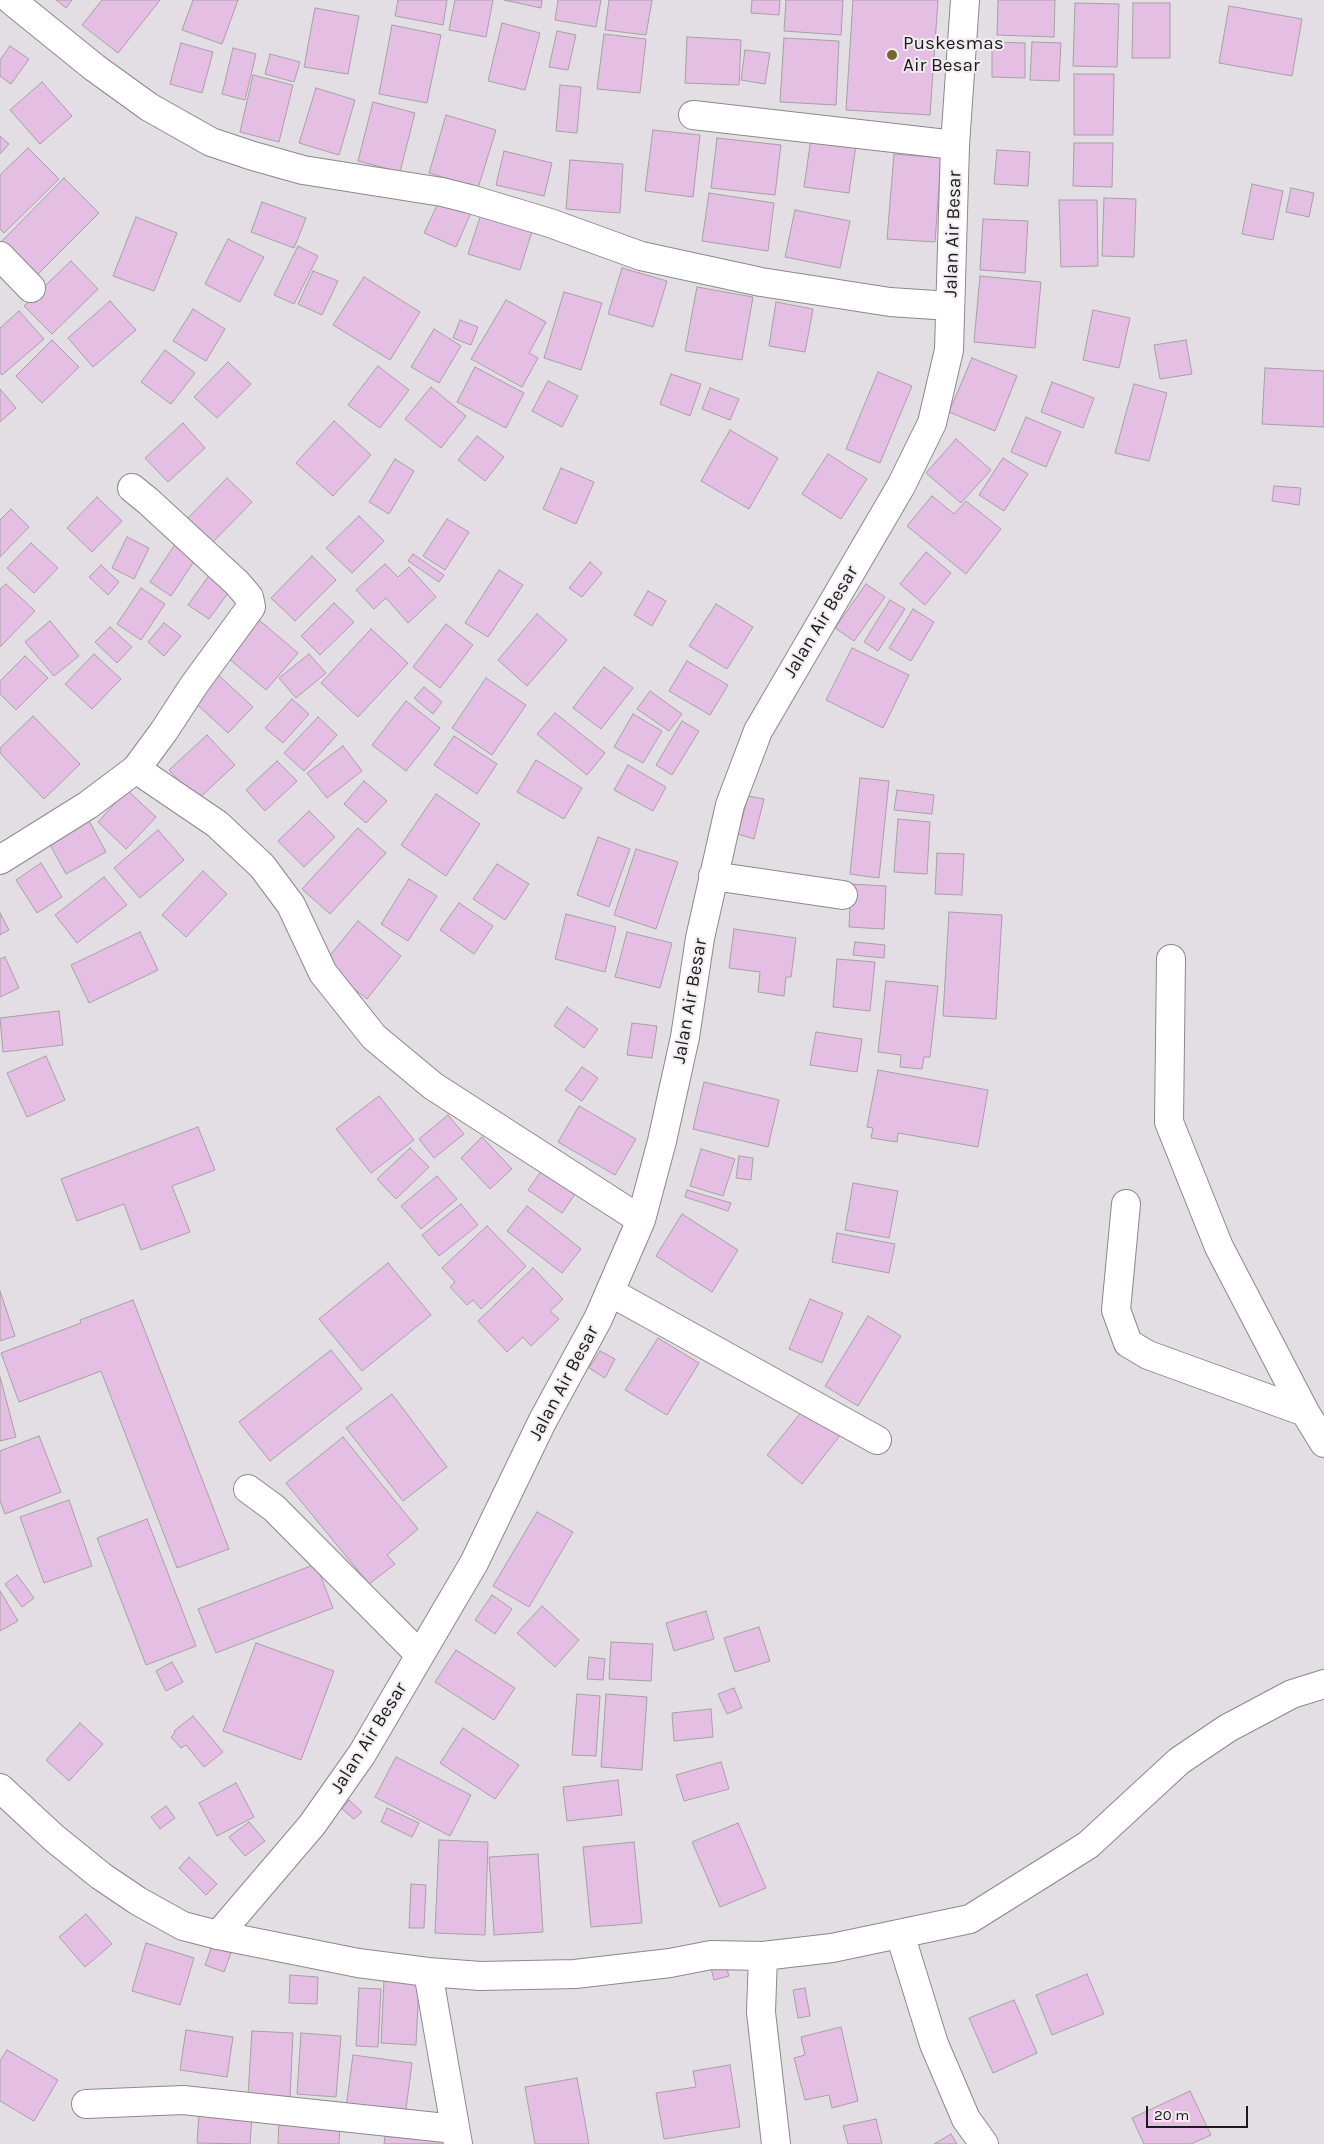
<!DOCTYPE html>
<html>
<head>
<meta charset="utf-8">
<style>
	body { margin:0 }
	#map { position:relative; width:1324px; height:2144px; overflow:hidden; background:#e3dee3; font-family:Karla,sans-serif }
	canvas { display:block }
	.scale { position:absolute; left:1146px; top:2106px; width:102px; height:22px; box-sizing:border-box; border:2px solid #1c1b1c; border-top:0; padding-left:6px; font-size:15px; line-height:18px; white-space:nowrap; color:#1c1b1c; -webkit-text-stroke:4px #f1ecf0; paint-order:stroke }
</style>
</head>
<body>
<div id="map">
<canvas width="1324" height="2144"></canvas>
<div class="scale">20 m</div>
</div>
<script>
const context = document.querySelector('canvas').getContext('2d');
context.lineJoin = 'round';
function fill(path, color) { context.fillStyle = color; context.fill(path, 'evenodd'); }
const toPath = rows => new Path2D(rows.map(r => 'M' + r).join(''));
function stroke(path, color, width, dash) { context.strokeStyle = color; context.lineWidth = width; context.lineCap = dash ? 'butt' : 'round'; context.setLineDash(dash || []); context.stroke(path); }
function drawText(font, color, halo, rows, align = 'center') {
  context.font = font + ' Karla,sans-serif'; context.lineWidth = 4; context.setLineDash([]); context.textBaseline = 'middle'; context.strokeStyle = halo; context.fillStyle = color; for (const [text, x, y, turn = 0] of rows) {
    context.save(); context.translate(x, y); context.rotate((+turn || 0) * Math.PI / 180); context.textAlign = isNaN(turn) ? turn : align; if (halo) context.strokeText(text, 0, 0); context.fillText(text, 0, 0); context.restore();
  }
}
const building = toPath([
	[56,0,72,0,66,8,56,0],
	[102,0,160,0,118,53,82,25,102,0],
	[193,0,238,0,222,44,182,30,193,0],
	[398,0,447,0,443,25,395,16,398,0],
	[455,0,493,0,486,37,449,30,455,0],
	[504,0,542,0,541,8,504,0],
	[558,0,601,0,596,27,555,20,558,0],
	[609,0,652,0,646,35,605,30,609,0],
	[752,0,780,0,779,15,751,13,752,0],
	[786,0,843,0,841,35,784,31,786,0],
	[853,0,938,0,930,115,846,110,853,0],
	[998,0,1055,0,1054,37,997,35,998,0],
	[1075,3,1119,4,1117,67,1073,66,1075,3],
	[1133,3,1170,3,1170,58,1132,58,1133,3],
	[1229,6,1302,19,1292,76,1219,63,1229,6],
	[315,8,359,16,348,74,304,67,315,8],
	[502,23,540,33,525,90,488,81,502,23],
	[392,25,441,35,427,103,379,94,392,25],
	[557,31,576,35,568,70,549,67,557,31],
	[604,34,646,39,640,93,597,89,604,34],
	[687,37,741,40,739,85,685,83,687,37],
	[784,38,839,41,836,105,780,102,784,38],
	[992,42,1025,43,1025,78,992,77,992,42],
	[1032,42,1061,43,1059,81,1030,80,1032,42],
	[181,43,213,52,202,93,170,84,181,43],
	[10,46,29,59,11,84,0,76,0,60,10,46],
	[233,48,256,54,245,100,222,94,233,48],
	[745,50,770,53,765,84,741,80,745,50],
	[270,54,300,62,294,82,265,74,270,54],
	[1074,74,1114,74,1113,135,1074,135,1074,74],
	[253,75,293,85,279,142,240,132,253,75],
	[42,82,72,116,40,144,10,110,42,82],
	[560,85,581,87,577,133,556,131,560,85],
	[316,88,355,100,339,155,299,143,316,88],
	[373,102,415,113,400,172,358,161,373,102],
	[446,115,496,130,478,188,429,173,446,115],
	[653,130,700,135,693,197,645,191,653,130],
	[0,136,9,144,0,154,0,136],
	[717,138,781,145,775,195,711,188,717,138],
	[811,138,856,145,849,193,804,187,811,138],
	[1074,143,1113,143,1112,187,1073,186,1074,143],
	[28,148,59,179,4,233,0,229,0,175,28,148],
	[997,150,1030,152,1028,186,994,184,997,150],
	[504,151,552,163,544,196,496,185,504,151],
	[894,154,941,158,935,242,887,239,894,154],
	[570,160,623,164,620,213,566,209,570,160],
	[64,178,99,213,34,278,0,243,64,178],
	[1252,184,1283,191,1273,240,1242,234,1252,184],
	[1291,188,1314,193,1309,217,1286,212,1291,188],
	[709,193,774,203,768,251,702,241,709,193],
	[442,195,473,208,456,247,424,233,442,195],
	[1104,198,1136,199,1134,257,1102,256,1104,198],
	[1059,200,1097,200,1098,266,1061,267,1059,200],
	[262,202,306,218,294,248,251,232,262,202],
	[795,210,850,221,840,268,785,257,795,210],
	[482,211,533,228,520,270,468,254,482,211],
	[136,217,177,233,154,291,113,276,136,217],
	[983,219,1028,221,1025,273,980,270,983,219],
	[228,239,264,257,240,302,205,284,228,239],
	[298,246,318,256,294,304,274,295,298,246],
	[71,261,98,289,52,334,24,306,71,261],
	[622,268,667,281,653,327,608,314,622,268],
	[313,271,338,281,322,315,298,304,313,271],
	[980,276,1041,282,1035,348,974,342,980,276],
	[364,277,420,312,390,360,333,325,364,277],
	[697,287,753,297,742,360,685,351,697,287],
	[564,292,602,303,581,370,544,358,564,292],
	[506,300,546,322,529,353,538,358,522,387,471,359,506,300],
	[110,301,136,330,93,367,68,338,110,301],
	[776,302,813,309,805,352,769,346,776,302],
	[193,309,225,329,206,361,173,341,193,309],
	[1093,310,1130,318,1119,368,1083,360,1093,310],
	[19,311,44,339,2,375,0,373,0,328,19,311],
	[460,320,478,327,471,345,453,338,460,320],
	[434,329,461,346,439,383,411,367,434,329],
	[52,340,79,367,42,403,16,376,52,340],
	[1186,340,1192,374,1160,379,1154,345,1186,340],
	[165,350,195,373,171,404,141,382,165,350],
	[972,358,1017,376,995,431,949,412,972,358],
	[228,362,251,384,217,418,194,397,228,362],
	[378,366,409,390,380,428,348,405,378,366],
	[475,367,524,393,506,428,457,402,475,367],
	[1265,368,1324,371,1324,427,1262,424,1265,368],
	[878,372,912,386,880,463,846,449,878,372],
	[671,374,701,384,690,416,660,404,671,374],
	[548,381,578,396,562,427,532,411,548,381],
	[1052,382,1094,398,1083,428,1041,412,1052,382],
	[1134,384,1167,393,1149,461,1115,453,1134,384],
	[431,387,466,416,441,448,405,419,431,387],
	[710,388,739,399,730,420,702,409,710,388],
	[0,389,16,408,0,422,0,389],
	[1026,417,1061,432,1046,467,1011,452,1026,417],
	[334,421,371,455,333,496,296,463,334,421],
	[183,423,205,448,168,482,145,458,183,423],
	[730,430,778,458,749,509,701,481,730,430],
	[477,436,504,457,485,481,458,460,477,436],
	[956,439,991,470,961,503,926,473,956,439],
	[828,454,867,479,841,519,802,494,828,454],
	[1003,458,1028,474,1004,511,979,495,1003,458],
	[395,459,414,471,389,514,369,502,395,459],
	[561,468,594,482,576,524,543,509,561,468],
	[227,478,252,502,212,543,187,519,227,478],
	[1274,486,1301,488,1299,505,1272,501,1274,486],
	[932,496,954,514,966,501,1001,529,966,574,907,526,932,496],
	[97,497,122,521,92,552,67,528,97,497],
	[11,509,29,527,0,557,0,520,11,509],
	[359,516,384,541,352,573,326,548,359,516],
	[447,519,469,532,445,570,423,556,447,519],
	[127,537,149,548,134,579,112,568,127,537],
	[31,543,58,568,34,593,7,568,31,543],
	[176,543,197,557,171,596,150,582,176,543],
	[926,552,951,573,925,605,900,584,926,552],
	[413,554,444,575,439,582,408,561,413,554],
	[312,556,336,580,295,621,271,598,312,556],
	[590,562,602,573,582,597,569,588,590,562],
	[385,564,398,577,409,567,436,597,408,623,386,598,374,609,356,590,385,564],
	[101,565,119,582,108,595,89,577,101,565],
	[499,570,523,585,488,637,465,623,499,570],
	[210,574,231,589,209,619,188,605,210,574],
	[6,584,35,611,0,647,0,589,6,584],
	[866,584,885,597,854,641,835,628,866,584],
	[141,588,165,604,141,640,117,624,141,588],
	[648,591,666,601,652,626,634,615,648,591],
	[890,600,905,609,878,651,864,642,890,600],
	[334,603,354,622,320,655,301,636,334,603],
	[716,604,753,627,727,669,689,646,716,604],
	[913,609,934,622,911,661,889,648,913,609],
	[537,614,567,640,527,686,498,660,537,614],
	[259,620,298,653,266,690,227,657,259,620],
	[50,621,79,656,54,676,25,642,50,621],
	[164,623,181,636,164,656,148,642,164,623],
	[446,624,473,645,440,688,413,667,446,624],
	[110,627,132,647,117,663,95,642,110,627],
	[371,629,408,663,358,717,321,683,371,629],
	[852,648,909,675,883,728,826,700,852,648],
	[94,654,121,679,92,709,65,684,94,654],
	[309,654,326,673,296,698,279,678,309,654],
	[25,656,48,678,16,710,0,694,0,681,25,656],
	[687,661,728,685,710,715,669,691,687,661],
	[604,667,633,688,601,729,573,708,604,667],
	[215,672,253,707,228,733,190,698,215,672],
	[486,678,526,705,492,755,452,728,486,678],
	[424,687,442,702,433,714,414,698,424,687],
	[650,691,682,714,669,731,637,709,650,691],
	[292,699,309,714,283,743,265,728,292,699],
	[406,701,440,728,406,771,372,745,406,701],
	[555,713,605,753,587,775,537,734,555,713],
	[633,714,662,731,643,763,614,747,633,714],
	[33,716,80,764,44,799,0,753,0,748,33,716],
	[318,717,337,735,304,771,284,753,318,717],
	[682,721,699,731,672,775,656,765,682,721],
	[207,735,235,765,197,800,169,770,207,735],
	[454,736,497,764,477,794,434,765,454,736],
	[343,746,362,771,327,798,307,773,343,746],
	[536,760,582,788,564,819,517,792,536,760],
	[277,761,297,781,265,811,246,790,277,761],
	[628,765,666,787,653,811,614,790,628,765],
	[860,778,889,781,879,878,850,874,860,778],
	[364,781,387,801,366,823,344,804,364,781],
	[127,790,156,817,126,849,98,822,127,790],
	[897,790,934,795,932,814,894,810,897,790],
	[436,794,480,824,446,876,401,845,436,794],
	[748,796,764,799,754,839,738,834,748,796],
	[309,811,335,837,304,867,278,841,309,811],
	[88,819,106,852,66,874,48,841,88,819],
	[898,819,930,822,927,874,894,872,898,819],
	[358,828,386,853,330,914,302,889,358,828],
	[158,830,184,860,140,898,114,868,158,830],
	[598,837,630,849,609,907,577,895,598,837],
	[636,849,678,862,656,929,614,915,636,849],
	[937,853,964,854,962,895,935,894,937,853],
	[41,863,62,897,37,913,16,880,41,863],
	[497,864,529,884,505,920,473,899,497,864],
	[203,871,227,894,186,937,162,915,203,871],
	[104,877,127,905,77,943,55,915,104,877],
	[409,879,437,896,408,941,381,924,409,879],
	[851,884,886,886,884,929,849,927,851,884],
	[459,903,493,926,474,954,440,930,459,903],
	[949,912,1002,915,996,1019,943,1016,949,912],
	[0,913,9,930,0,935,0,913],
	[566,914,616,927,605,972,555,959,566,914],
	[358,921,401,956,367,999,323,964,358,921],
	[734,929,796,938,791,977,786,977,784,996,758,992,760,972,729,968,734,929],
	[140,932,158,970,89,1003,71,965,140,932],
	[627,932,672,943,660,988,615,977,627,932],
	[855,942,885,945,884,958,853,955,855,942],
	[5,957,19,988,0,997,0,959,5,957],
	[837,959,875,962,870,1011,833,1007,837,959],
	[886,981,938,986,930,1057,924,1057,922,1069,900,1067,901,1055,878,1052,886,981],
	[567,1007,598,1029,584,1048,554,1026,567,1007],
	[59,1011,63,1045,3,1052,0,1018,59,1011],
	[632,1023,657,1026,652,1058,627,1055,632,1023],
	[816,1032,862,1039,857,1072,810,1065,816,1032],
	[46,1056,65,1100,27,1117,7,1073,46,1056],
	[582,1067,598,1078,582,1101,565,1090,582,1067],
	[878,1070,988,1090,978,1147,898,1133,897,1142,871,1138,873,1128,867,1127,878,1070],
	[704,1082,779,1100,768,1147,693,1129,704,1082],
	[379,1096,414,1140,371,1173,336,1129,379,1096],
	[579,1106,636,1139,615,1175,558,1142,579,1106],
	[448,1115,464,1134,434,1158,419,1139,448,1115],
	[198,1127,215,1170,172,1186,190,1232,141,1250,124,1204,77,1221,61,1179,198,1127],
	[482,1137,512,1169,490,1189,461,1158,482,1137],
	[410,1148,429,1167,396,1199,377,1179,410,1148],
	[701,1149,735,1159,723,1196,690,1186,701,1149],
	[739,1156,753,1158,751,1180,736,1178,739,1156],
	[544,1167,578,1190,562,1213,528,1190,544,1167],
	[437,1176,457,1199,421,1229,401,1206,437,1176],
	[853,1183,898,1191,889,1238,845,1230,853,1183],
	[687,1190,731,1203,728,1211,685,1197,687,1190],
	[461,1204,478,1225,439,1256,422,1235,461,1204],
	[527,1206,581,1249,562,1273,507,1231,527,1206],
	[682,1214,738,1250,712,1292,656,1256,682,1214],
	[487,1226,526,1266,481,1309,473,1300,467,1305,450,1287,455,1282,442,1268,487,1226],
	[837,1233,895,1244,889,1273,832,1262,837,1233],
	[388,1263,431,1315,362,1371,319,1319,388,1263],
	[533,1268,563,1299,550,1311,559,1319,531,1346,523,1337,507,1352,478,1321,533,1268],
	[0,1291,15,1336,0,1341,0,1291],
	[810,1299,843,1313,822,1363,789,1349,810,1299],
	[133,1300,229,1549,177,1568,101,1371,19,1402,1,1353,81,1323,80,1320,133,1300],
	[868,1316,901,1336,858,1406,825,1386,868,1316],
	[658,1338,699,1363,667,1415,625,1390,658,1338],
	[331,1350,362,1389,270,1461,239,1422,331,1350],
	[600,1351,615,1359,605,1378,589,1368,600,1351],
	[0,1377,16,1437,0,1441,0,1377],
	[392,1394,447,1467,403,1501,346,1428,392,1394],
	[807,1405,842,1433,802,1484,767,1455,807,1405],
	[39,1436,61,1492,5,1514,0,1501,0,1451,39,1436],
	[343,1437,418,1529,387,1555,395,1564,369,1584,286,1483,343,1437],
	[69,1500,92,1566,44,1583,20,1517,69,1500],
	[537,1512,573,1532,529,1607,493,1586,537,1512],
	[147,1519,196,1646,146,1665,97,1538,147,1519],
	[316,1564,333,1608,216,1653,198,1609,316,1564],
	[17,1575,34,1598,22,1607,5,1584,17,1575],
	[0,1591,18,1621,0,1631,0,1591],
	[492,1595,512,1609,495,1634,475,1620,492,1595],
	[542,1606,579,1640,555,1667,517,1633,542,1606],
	[706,1611,714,1639,674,1651,666,1623,706,1611],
	[759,1627,770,1661,735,1672,724,1638,759,1627],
	[611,1642,653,1644,651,1681,609,1679,611,1642],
	[256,1643,334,1671,301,1760,223,1731,256,1643],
	[456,1650,515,1688,494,1720,435,1682,456,1650],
	[589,1657,605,1659,603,1680,587,1679,589,1657],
	[172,1662,183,1682,166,1691,156,1671,172,1662],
	[734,1688,742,1708,727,1714,718,1694,734,1688],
	[577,1694,600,1696,596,1756,572,1755,577,1694],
	[606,1694,647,1697,642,1770,601,1767,606,1694],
	[711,1709,713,1737,674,1741,672,1713,711,1709],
	[193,1716,223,1752,204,1767,186,1745,181,1748,171,1737,175,1733,174,1731,193,1716],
	[80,1723,103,1744,69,1781,46,1760,80,1723],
	[463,1728,519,1765,495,1799,440,1763,463,1728],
	[396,1757,471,1795,450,1836,375,1797,396,1757],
	[721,1762,729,1789,684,1801,676,1775,721,1762],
	[618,1780,622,1815,567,1821,563,1787,618,1780],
	[236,1783,254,1817,217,1836,199,1803,236,1783],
	[349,1800,362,1812,354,1819,342,1809,349,1800],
	[166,1806,175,1818,160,1829,151,1817,166,1806],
	[387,1808,419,1823,412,1837,381,1822,387,1808],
	[249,1822,265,1841,245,1856,229,1837,249,1822],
	[738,1823,766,1888,720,1907,692,1842,738,1823],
	[439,1840,488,1842,485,1935,435,1933,439,1840],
	[634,1842,642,1923,591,1927,583,1847,634,1842],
	[538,1854,543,1932,494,1935,489,1857,538,1854],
	[189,1857,217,1884,206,1895,179,1868,189,1857],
	[411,1884,426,1885,424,1928,409,1928,411,1884],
	[86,1914,112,1944,85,1967,59,1937,86,1914],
	[146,1943,194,1958,180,2005,132,1991,146,1943],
	[212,1946,231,1953,224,1972,205,1965,212,1946],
	[724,1960,729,1976,714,1980,710,1964,724,1960],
	[1087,1974,1104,2014,1052,2035,1036,1995,1087,1974],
	[290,1975,318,1977,317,2004,289,2003,290,1975],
	[384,1980,419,1982,416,2045,381,2043,384,1980],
	[359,1988,381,1989,378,2047,356,2046,359,1988],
	[805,1988,810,2016,798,2018,793,1990,805,1988],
	[1014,2000,1037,2053,993,2073,969,2018,1014,2000],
	[841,2027,858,2101,832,2108,829,2095,805,2100,794,2058,805,2055,801,2037,841,2027],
	[186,2030,233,2037,227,2077,180,2070,186,2030],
	[252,2031,293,2033,290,2097,248,2095,252,2031],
	[301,2033,341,2036,336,2097,297,2094,301,2033],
	[7,2050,58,2080,34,2121,0,2101,0,2061,7,2050],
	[353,2055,412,2063,405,2116,346,2108,353,2055],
	[730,2065,740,2127,664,2139,656,2093,696,2087,693,2071,730,2065],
	[577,2078,589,2144,535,2144,525,2087,577,2078],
	[1190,2091,1211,2135,1191,2144,1144,2144,1132,2118,1190,2091],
	[199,2114,252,2117,250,2144,197,2143,199,2114],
	[876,2119,882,2144,848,2144,843,2126,876,2119],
	[279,2121,340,2124,339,2144,278,2144,279,2121],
	[951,2134,957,2144,934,2144,951,2134],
	[385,2136,453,2139,453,2144,384,2144,385,2136]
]);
fill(building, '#e5bee4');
stroke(building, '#a5a1a5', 1);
const minor = toPath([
	[11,0,95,68,149,107,211,142,253,156,303,170,442,192,470,199,550,223,641,256,761,282,890,302,950,306],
	[693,115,955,145],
	[0,256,31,288],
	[136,769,217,824,262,866,291,905,323,973,374,1037,433,1086,641,1220],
	[0,860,88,805,136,769,164,731,194,685,251,607,249,597,237,583,148,501,132,488],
	[713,876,843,895],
	[1171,959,1169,1122,1219,1247,1305,1412,1324,1443],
	[1126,1204,1116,1310,1128,1343,1148,1355,1305,1412],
	[610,1292,877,1440],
	[248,1489,274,1508,420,1655],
	[0,1788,54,1838,101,1876,138,1901,183,1926,218,1935,358,1963,428,1972,480,1976,575,1974,670,1963,711,1955,763,1956,832,1948,970,1919,1088,1845,1179,1761,1228,1728,1292,1694,1324,1684],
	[900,1934,934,2044,966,2119,984,2144],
	[218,1935,312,1825,362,1754,474,1563,542,1422,598,1319,641,1220,662,1141,685,1037,700,938,730,805,758,731,901,486,932,423,949,350,955,145,965,0],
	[763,1956,761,2012,776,2144],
	[428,1972,458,2144],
	[86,2104,183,2100,455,2129]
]);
stroke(minor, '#8d888c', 30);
stroke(minor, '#fff', 28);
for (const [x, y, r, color] of [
	[892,55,6,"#746532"]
]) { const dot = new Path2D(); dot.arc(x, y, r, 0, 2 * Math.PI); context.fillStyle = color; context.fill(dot); stroke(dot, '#f1ecf0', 2); }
drawText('19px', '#1c1b1c', '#f1ecf0', [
	["Puskesmas",903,44],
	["Air Besar",903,66]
], 'left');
drawText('19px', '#1c1b1c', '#f1ecf0', [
	["Jalan Air Besar",953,234,-88],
	["Jalan Air Besar",821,622,-59],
	["Jalan Air Besar",690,1001,-80],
	["Jalan Air Besar",564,1383,-62],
	["Jalan Air Besar",369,1738,-58]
]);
</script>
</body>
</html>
